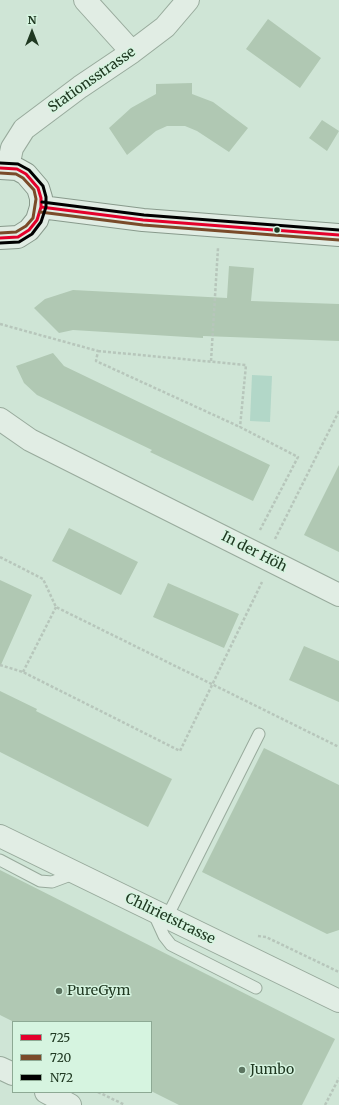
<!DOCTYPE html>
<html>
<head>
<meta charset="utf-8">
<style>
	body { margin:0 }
	#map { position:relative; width:339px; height:1105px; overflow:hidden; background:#cfe5d6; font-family:Merriweather,serif }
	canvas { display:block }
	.legend { position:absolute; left:12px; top:1021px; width:140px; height:72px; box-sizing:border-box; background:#d6f4e0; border:1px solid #8da994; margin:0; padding:5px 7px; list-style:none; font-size:12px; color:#203922 }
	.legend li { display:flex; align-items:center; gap:8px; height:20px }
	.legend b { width:20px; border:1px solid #8da994 }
	.north { position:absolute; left:12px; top:12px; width:40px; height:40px; -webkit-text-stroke:3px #d6f4e0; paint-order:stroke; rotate:0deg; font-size:11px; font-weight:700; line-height:16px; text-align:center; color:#203922 }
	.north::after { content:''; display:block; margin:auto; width:14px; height:18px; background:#203922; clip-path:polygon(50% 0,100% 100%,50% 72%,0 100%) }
</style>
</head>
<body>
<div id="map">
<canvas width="339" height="1105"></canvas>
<ul class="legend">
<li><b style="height:5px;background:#e4002b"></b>725</li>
<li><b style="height:5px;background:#7a4b2a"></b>720</li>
<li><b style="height:5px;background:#000"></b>N72</li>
</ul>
<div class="north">N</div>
</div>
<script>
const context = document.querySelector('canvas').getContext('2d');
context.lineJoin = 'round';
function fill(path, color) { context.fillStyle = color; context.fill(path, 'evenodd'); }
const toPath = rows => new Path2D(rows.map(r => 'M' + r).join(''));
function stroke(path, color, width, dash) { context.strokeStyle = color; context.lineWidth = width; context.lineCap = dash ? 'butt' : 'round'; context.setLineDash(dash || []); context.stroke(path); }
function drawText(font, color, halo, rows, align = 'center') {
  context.font = font + ' Merriweather,serif'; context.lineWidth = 3; context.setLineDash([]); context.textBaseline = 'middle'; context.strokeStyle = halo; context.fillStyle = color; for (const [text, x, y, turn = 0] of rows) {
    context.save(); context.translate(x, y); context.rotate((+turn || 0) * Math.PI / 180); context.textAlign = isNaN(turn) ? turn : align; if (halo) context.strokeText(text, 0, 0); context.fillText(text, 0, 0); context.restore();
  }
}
fill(toPath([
	[252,375,272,376,270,422,250,421]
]), '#b2d7c8');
fill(toPath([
	[268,19,321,58,300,88,246,49],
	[192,83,192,94,213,102,248,128,229,152,197,131,185,126,167,126,156,131,127,155,109,128,131,108,156,94,156,84],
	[322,120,339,131,327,151,309,138],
	[229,266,254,268,251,301,339,304,339,341,203,336,203,338,73,330,59,333,34,308,45,299,73,290,227,298],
	[53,353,64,366,270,465,253,501,150,452,152,450,37,395,24,383,16,366],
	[339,465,339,552,304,535],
	[69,528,138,562,121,595,52,561],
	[0,580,32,595,0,667],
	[168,583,239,614,224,648,153,617],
	[304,646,339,661,339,702,289,680],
	[0,691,37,709,36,711,172,779,148,827,0,752],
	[264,748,339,785,339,930,327,934,202,872],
	[0,870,335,1039,302,1105,179,1105,151,1091,151,1022,14,1022,0,1015]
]), '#b0c8b3');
const service = toPath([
	[0,860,40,881,52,882,76,873],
	[153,912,164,936,171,945,256,988],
	[167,917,259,734]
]);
const minor = toPath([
	[85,0,132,52],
	[8,167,12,148,24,129,80,87,132,52,165,27,188,0],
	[0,419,30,440,339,595],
	[0,836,339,1001],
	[0,1068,13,1074],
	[46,1092,70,1105]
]);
const secondary = toPath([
	[0,168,17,169,26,174,38,188,41,198,41,207,37,220,29,230,18,237,0,238],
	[41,207,143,220,339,235]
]);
stroke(service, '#98aa9c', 13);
stroke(minor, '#98aa9c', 24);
stroke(secondary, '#889a8c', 24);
stroke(toPath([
	[0,324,98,351,96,361,240,427,298,457,260,530],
	[98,351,246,365,240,427],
	[211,361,218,248],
	[275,539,339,411],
	[0,557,43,579,56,607,339,747],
	[0,665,23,672,180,751,262,582],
	[23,672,56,607],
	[258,936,266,937,339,972],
	[98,1092,125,1105],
	[325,1105,339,1078]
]), '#b7c6bb', 2.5, [3, 2]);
stroke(service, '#e1ede4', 11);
stroke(minor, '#e1ede4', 22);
stroke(secondary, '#e1ede4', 22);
stroke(toPath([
	[0,168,17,169,26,174,38,188,41,198,41,207,37,220,29,230,18,237,0,238],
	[41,207,143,220,339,235]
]), '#e4002b', 3);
stroke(toPath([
	[0,173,16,174,23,178,34,190,36,199,33,218,26,226,16,232,0,233],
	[40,212,143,225,339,240]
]), '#7a4b2a', 3);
stroke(toPath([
	[42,202,144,215,339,230],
	[0,243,19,242,32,234,41,222,46,207,46,197,43,186,29,170,18,164,0,163]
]), '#000', 3);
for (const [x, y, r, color] of [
	[277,230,3.5,"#203922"],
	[59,991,4,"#5d7561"],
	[242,1070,4,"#5d7561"]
]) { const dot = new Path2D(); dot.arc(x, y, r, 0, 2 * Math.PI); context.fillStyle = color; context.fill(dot); stroke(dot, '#d6f4e0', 1.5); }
drawText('14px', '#203922', '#d6f4e0', [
	["Stationsstrasse",92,80,-35],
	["In der Höh",254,552,27],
	["Chlirietstrasse",170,919,26]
]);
drawText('14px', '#203922', '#d6f4e0', [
	["PureGym",67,991],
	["Jumbo",250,1070]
], 'left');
</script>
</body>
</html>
